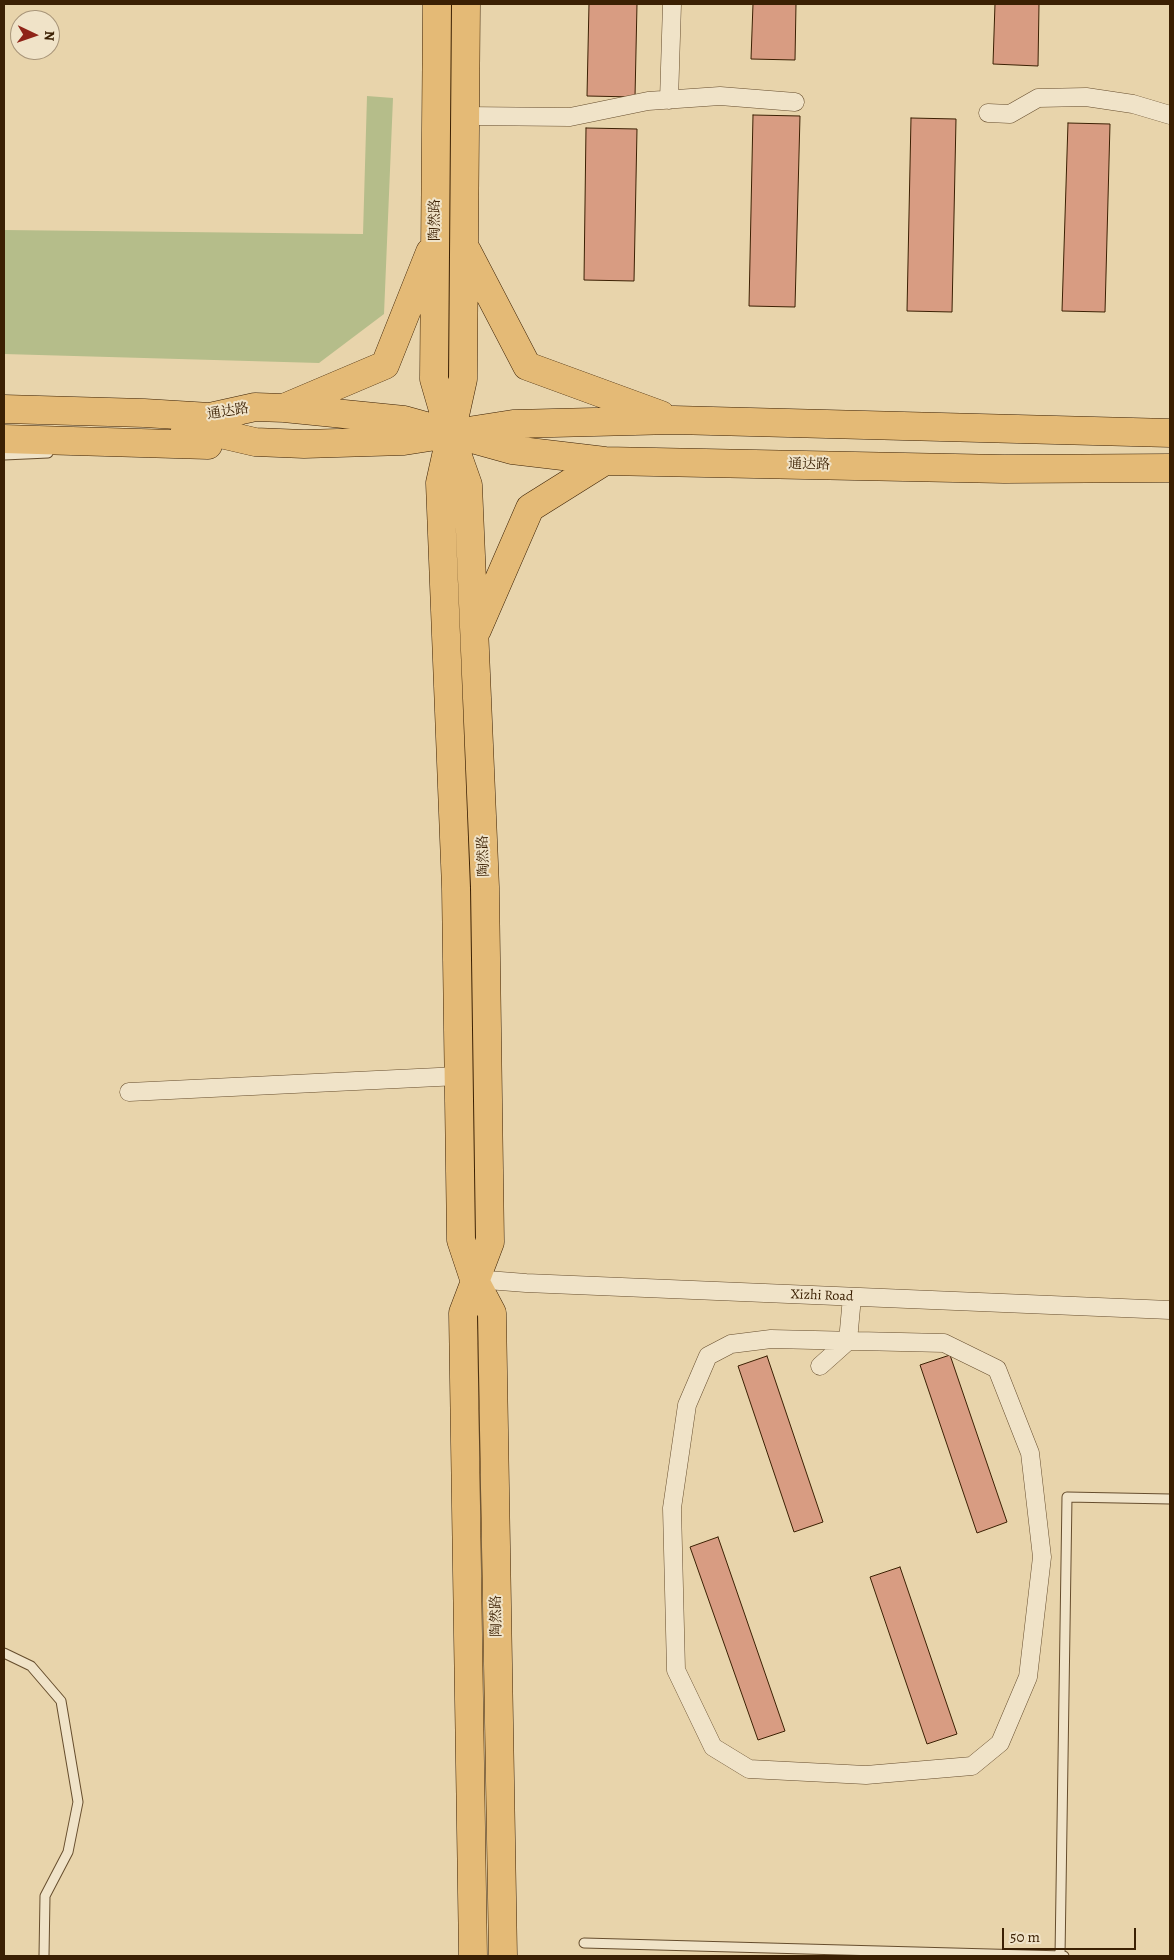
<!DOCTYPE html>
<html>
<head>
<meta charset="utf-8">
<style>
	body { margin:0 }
	#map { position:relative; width:1174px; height:1960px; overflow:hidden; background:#e8d4ab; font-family:Alegreya,serif }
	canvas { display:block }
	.frame { position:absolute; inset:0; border:5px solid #3b2003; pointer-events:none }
	.north { position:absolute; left:10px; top:10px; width:50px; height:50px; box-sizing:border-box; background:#f0e3c8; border:1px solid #a89579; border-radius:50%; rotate:93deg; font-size:14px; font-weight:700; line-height:20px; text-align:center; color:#3b2003 }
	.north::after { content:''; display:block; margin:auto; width:18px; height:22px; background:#8f2418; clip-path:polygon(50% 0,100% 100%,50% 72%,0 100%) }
	.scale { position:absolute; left:1002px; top:1928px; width:134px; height:22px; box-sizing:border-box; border:2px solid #3b2003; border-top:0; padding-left:6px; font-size:15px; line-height:18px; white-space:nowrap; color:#3b2003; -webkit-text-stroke:4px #f0e3c8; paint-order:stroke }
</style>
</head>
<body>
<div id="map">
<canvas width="1174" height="1960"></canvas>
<div class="frame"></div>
<div class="north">N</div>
<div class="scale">50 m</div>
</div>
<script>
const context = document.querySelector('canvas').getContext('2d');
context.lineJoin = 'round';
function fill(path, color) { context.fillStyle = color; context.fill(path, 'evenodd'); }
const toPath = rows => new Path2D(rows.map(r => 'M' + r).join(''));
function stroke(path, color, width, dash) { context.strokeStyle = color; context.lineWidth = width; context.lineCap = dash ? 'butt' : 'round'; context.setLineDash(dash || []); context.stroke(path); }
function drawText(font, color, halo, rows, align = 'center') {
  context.font = font + ' Alegreya,"Noto Serif SC",serif'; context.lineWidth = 4; context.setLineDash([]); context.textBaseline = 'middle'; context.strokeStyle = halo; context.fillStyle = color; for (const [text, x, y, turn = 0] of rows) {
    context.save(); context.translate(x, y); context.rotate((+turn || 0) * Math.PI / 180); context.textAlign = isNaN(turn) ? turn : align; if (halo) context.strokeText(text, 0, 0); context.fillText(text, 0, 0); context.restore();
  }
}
fill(toPath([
	[367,96,393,98,384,314,319,363,4,354,4,230,363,234]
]), '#b5bd8a');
const building = toPath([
	[589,4,637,4,635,97,587,96,589,4],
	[753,4,796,4,795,60,751,59,753,4],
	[995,4,1039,4,1038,66,993,64,995,4],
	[753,115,800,116,795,307,749,306,753,115],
	[911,118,956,119,952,312,907,311,911,118],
	[1068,123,1110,124,1105,312,1062,311,1068,123],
	[586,128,637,129,634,281,584,280,586,128],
	[950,1355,1007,1522,977,1533,920,1365,950,1355],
	[767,1356,823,1522,794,1532,738,1366,767,1356],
	[718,1537,785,1731,758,1740,690,1547,718,1537],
	[900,1567,957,1734,927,1744,870,1577,900,1567]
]);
fill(building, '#d89c82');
stroke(building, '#3b2003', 1);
const lane = toPath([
	[4,455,48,453],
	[4,1653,31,1666,61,1701,78,1802,68,1852,45,1896,44,1956],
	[584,1943,1064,1956],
	[1060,1956,1067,1497,1170,1499]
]);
const street = toPath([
	[669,100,672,4],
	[988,113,1010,114,1038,98,1086,97,1133,104,1170,115],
	[465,116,570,117,648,101,720,96,795,102],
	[129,1092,459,1076],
	[474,1279,526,1283,1170,1310],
	[771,1339,944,1343,997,1369,1030,1453,1042,1557,1028,1677,1000,1743,972,1766,866,1775,749,1769,713,1747,676,1670,672,1508,687,1405,708,1356,731,1344,771,1339],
	[820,1366,848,1341,852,1297]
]);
const primary = toPath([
	[437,4,434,379,450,434,468,485,485,887,490,1242,463,1313,473,1956],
	[466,4,463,379,440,483,456,888,461,1240,474,1279,492,1313,503,1956],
	[467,251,527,366,661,415],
	[286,407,385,365,430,252],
	[4,409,144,413,210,417,255,407,284,408,404,420,512,450,605,461,1004,469,1170,468],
	[185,431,212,432,255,442,304,444,404,441,513,424,674,420,1170,433],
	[4,439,208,445],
	[477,630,530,508,605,461]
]);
stroke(lane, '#664d2d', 11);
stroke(street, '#664d2d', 19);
stroke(primary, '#3b2003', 29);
stroke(lane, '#f0e3c8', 9);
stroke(street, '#f0e3c8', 18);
stroke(primary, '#e4ba76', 28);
drawText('14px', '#3b2003', '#f0e3c8', [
	["陶然路",436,220,-90],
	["通达路",228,412,-9],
	["通达路",809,465,1],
	["陶然路",484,856,-92],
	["Xizhi Road",822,1296,2],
	["陶然路",497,1616,-91]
]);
</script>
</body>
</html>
